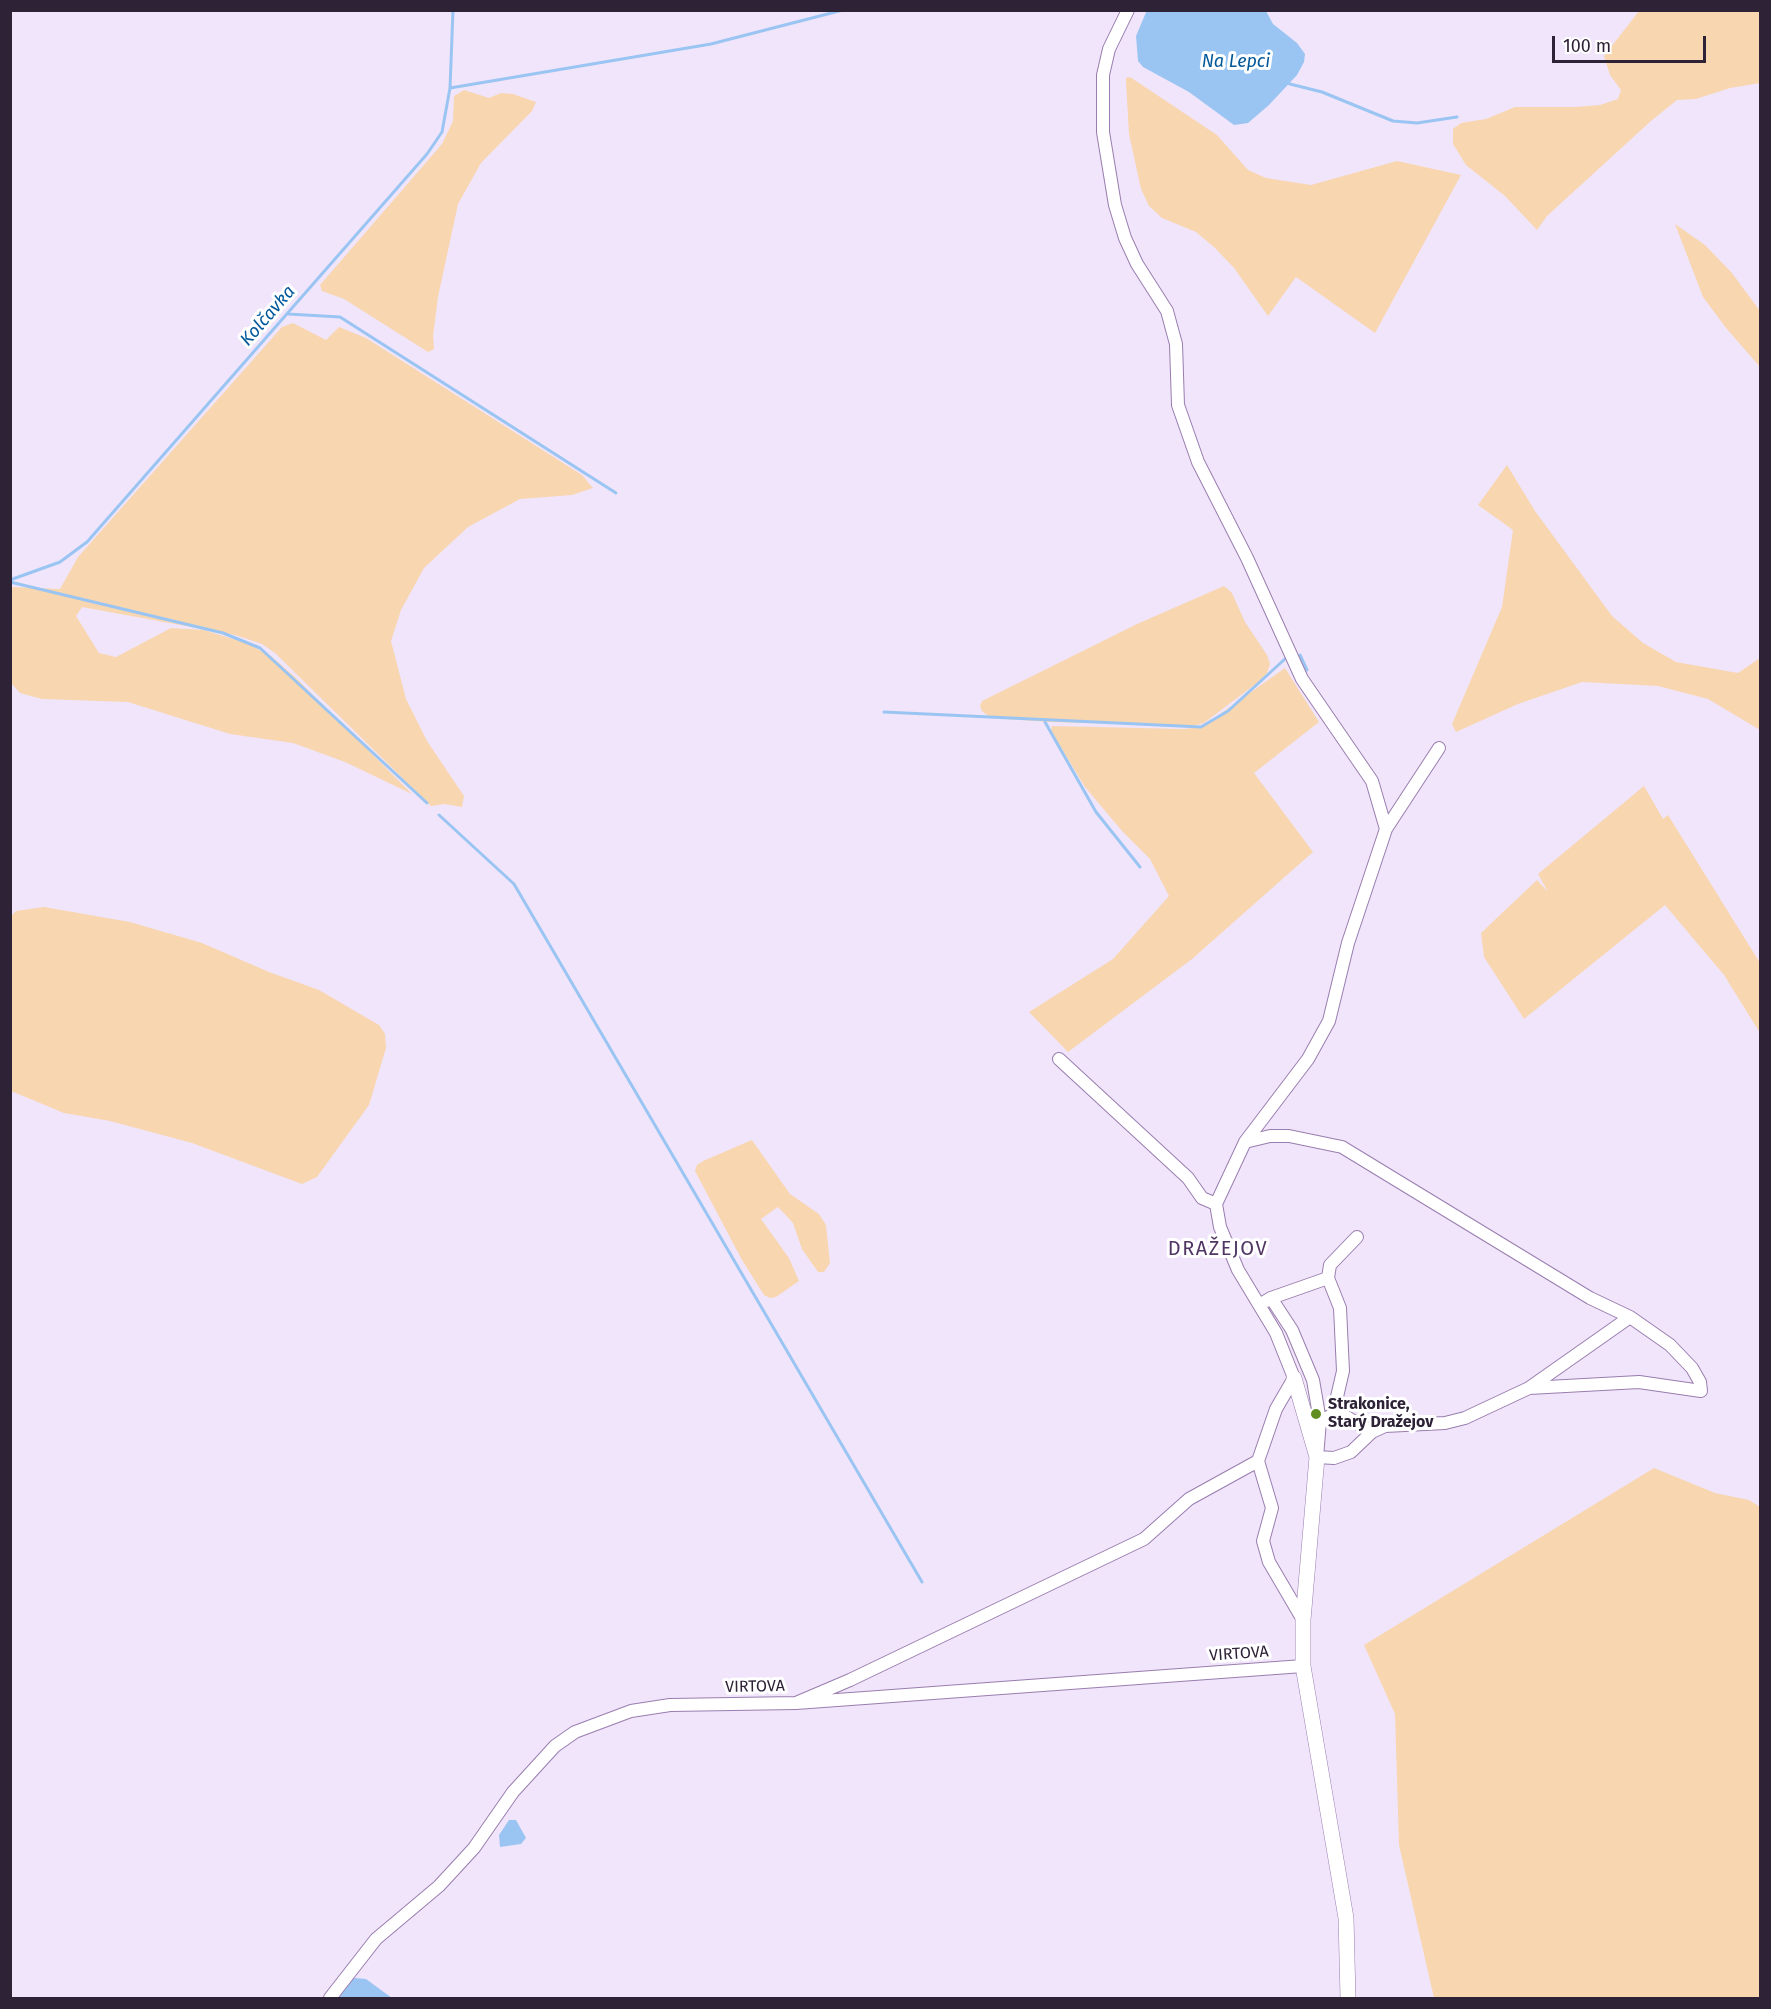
<!DOCTYPE html>
<html>
<head>
<meta charset="utf-8">
<style>
	body { margin:0 }
	#map { position:relative; width:1771px; height:2009px; overflow:hidden; background:#f1e5fb; font-family:"Fira Sans",sans-serif }
	canvas { display:block }
	.frame { position:absolute; inset:0; border:12px solid #2e2237; pointer-events:none }
	.scale { position:absolute; left:1552px; top:36px; width:154px; height:27px; box-sizing:border-box; border:3px solid #2e2237; border-top:0; padding-left:8px; font-size:18px; line-height:21px; white-space:nowrap; color:#2e2237; -webkit-text-stroke:4px #fff; paint-order:stroke }
</style>
</head>
<body>
<div id="map">
<canvas width="1771" height="2009"></canvas>
<div class="frame"></div>
<div class="scale">100 m</div>
</div>
<script>
const context = document.querySelector('canvas').getContext('2d');
context.lineJoin = 'round';
function fill(path, color) { context.fillStyle = color; context.fill(path, 'evenodd'); }
const toPath = rows => new Path2D(rows.map(r => 'M' + r).join(''));
function stroke(path, color, width, dash) { context.strokeStyle = color; context.lineWidth = width; context.lineCap = dash ? 'butt' : 'round'; context.setLineDash(dash || []); context.stroke(path); }
function drawText(font, color, halo, rows, align = 'center') {
  context.font = font + ' "Fira Sans",sans-serif'; context.lineWidth = 6; context.setLineDash([]); context.textBaseline = 'middle'; context.strokeStyle = halo; context.fillStyle = color; for (const [text, x, y, turn = 0] of rows) {
    context.save(); context.translate(x, y); context.rotate((+turn || 0) * Math.PI / 180); context.textAlign = isNaN(turn) ? turn : align; if (halo) context.strokeText(text, 0, 0); context.fillText(text, 0, 0); context.restore();
  }
}
fill(toPath([
	[1639,11,1760,11,1760,83,1730,88,1696,99,1677,100,1651,121,1547,216,1537,230,1505,196,1466,165,1453,144,1453,129,1461,123,1486,119,1515,107,1576,107,1600,105,1618,99,1621,90,1610,75,1604,56],
	[1130,77,1217,135,1248,170,1266,178,1311,185,1397,161,1461,175,1375,333,1296,277,1268,316,1234,268,1215,248,1196,232,1162,218,1149,206,1141,189,1129,134,1126,82,1126,78],
	[464,90,489,98,501,93,513,94,536,102,532,111,481,163,458,204,438,297,433,336,434,349,428,352,344,299,322,291,320,285,442,144,453,121,454,96],
	[1675,224,1705,245,1732,273,1760,311,1760,367,1726,328,1703,297],
	[293,323,326,340,339,327,366,338,582,475,593,488,572,495,520,499,468,527,424,568,401,610,391,641,406,699,427,741,464,796,462,807,445,804,431,806,275,653,262,644,235,635,82,607,76,616,99,653,116,657,171,628,204,630,246,643,271,656,296,678,412,794,345,762,293,743,230,734,128,702,42,699,20,693,11,683,11,587,60,589,78,557,282,327],
	[1507,465,1535,511,1612,616,1643,643,1676,662,1738,673,1760,658,1760,730,1708,699,1658,686,1582,682,1518,704,1456,732,1452,724,1502,607,1513,530,1478,505],
	[1224,586,1232,593,1245,622,1267,655,1270,664,1267,673,1257,683,1204,723,1193,726,1050,722,991,718,982,711,980,706,982,701,1137,624],
	[1285,668,1319,722,1254,773,1313,852,1192,959,1068,1052,1029,1012,1113,959,1169,896,1150,859,1122,831,1085,787,1051,731,1052,726,1184,729,1202,727],
	[1644,786,1663,819,1668,815,1760,963,1760,1033,1724,975,1665,905,1524,1019,1484,957,1481,933,1537,880,1548,892,1538,874],
	[44,907,130,922,202,943,269,972,319,990,379,1025,385,1034,386,1048,369,1105,317,1177,302,1184,192,1143,110,1121,64,1113,11,1091,11,916,16,911],
	[752,1140,790,1194,819,1214,826,1225,830,1263,824,1272,818,1272,802,1249,793,1223,778,1207,761,1219,789,1258,799,1281,776,1297,770,1298,764,1295,742,1260,695,1171,697,1165,703,1161],
	[1654,1468,1715,1493,1749,1500,1760,1507,1760,1998,1434,1998,1399,1845,1395,1714,1364,1645]
]), '#f8d6b0');
fill(toPath([
	[1147,10,1266,11,1273,24,1297,43,1305,54,1304,62,1297,75,1269,105,1248,123,1234,125,1189,92,1143,67,1138,61,1136,36],
	[509,1820,516,1820,526,1838,521,1844,500,1847,499,1835],
	[355,1978,366,1979,392,1998,339,1998,351,1980]
]), '#9ac5f2');
stroke(toPath([
	[1286,83,1322,92,1393,121,1417,123,1457,117],
	[450,88,711,44,843,10],
	[288,314,340,317,616,493],
	[10,580,60,562,87,542,427,154,442,132,450,88,453,10],
	[10,582,223,633,260,648,427,803],
	[1300,655,1307,670],
	[884,712,1201,727,1228,711,1286,658],
	[1045,722,1096,812,1140,867],
	[439,815,514,884,922,1582]
]), '#9ac5f2', 3);
const minor = toPath([
	[1128,10,1109,49,1103,75,1103,132,1115,205,1125,238,1137,264,1167,311,1176,344,1178,405,1198,462,1247,558,1302,679,1372,781,1386,829],
	[1059,1059,1188,1178,1202,1198,1216,1204],
	[1245,1142,1270,1136,1289,1136,1342,1147,1590,1298,1630,1317,1670,1345,1692,1368,1700,1382,1701,1391,1639,1382,1529,1388],
	[1328,1278,1330,1265,1357,1237],
	[1271,1298,1292,1330,1313,1380,1320,1421,1338,1412,1372,1432],
	[1261,1304,1271,1298,1328,1278,1340,1308,1343,1371,1336,1401,1338,1412],
	[1320,1421,1317,1457,1334,1458,1351,1452,1372,1432,1385,1426,1445,1423,1465,1418,1529,1388,1630,1317],
	[1258,1461,1272,1508,1263,1541,1269,1562,1303,1620],
	[796,1703,850,1680,1144,1539,1189,1499,1258,1461,1276,1409,1294,1378,1276,1333,1238,1270,1220,1227,1216,1204,1245,1142,1308,1059,1329,1021,1348,943,1386,829,1439,748],
	[330,1998,376,1939,439,1886,474,1848,513,1792,555,1746,575,1732,631,1711,670,1705,796,1703,1303,1666]
]);
const tertiary = toPath([
	[1294,1378,1317,1457,1303,1620,1303,1666,1346,1918,1348,1998]
]);
stroke(minor, '#997daf', 14);
stroke(tertiary, '#997daf', 16);
stroke(minor, '#fff', 12);
stroke(tertiary, '#fff', 15);
for (const [x, y, r, color] of [
	[1316,1414,6,"#5f8d20"]
]) { const dot = new Path2D(); dot.arc(x, y, r, 0, 2 * Math.PI); context.fillStyle = color; context.fill(dot); stroke(dot, '#fff', 2); }
drawText('bold 16px', '#2e2237', '#fff', [
	["Strakonice,",1328,1405],
	["Starý Dražejov",1328,1423]
], 'left');
drawText('16px', '#2e2237', '#fff', [
	["VIRTOVA",1239,1654,-4],
	["VIRTOVA",755,1687,-1]
]);
drawText('italic 18px', '#01589a', '#fff', [
	["Na Lepci",1236,62],
	["Kolčavka",268,316,-49]
]);
context.letterSpacing = '1.5px';
drawText('20px', '#503662', '#fff', [
	["DRAŽEJOV",1218,1249]
]);
context.letterSpacing = '0px';
</script>
</body>
</html>
